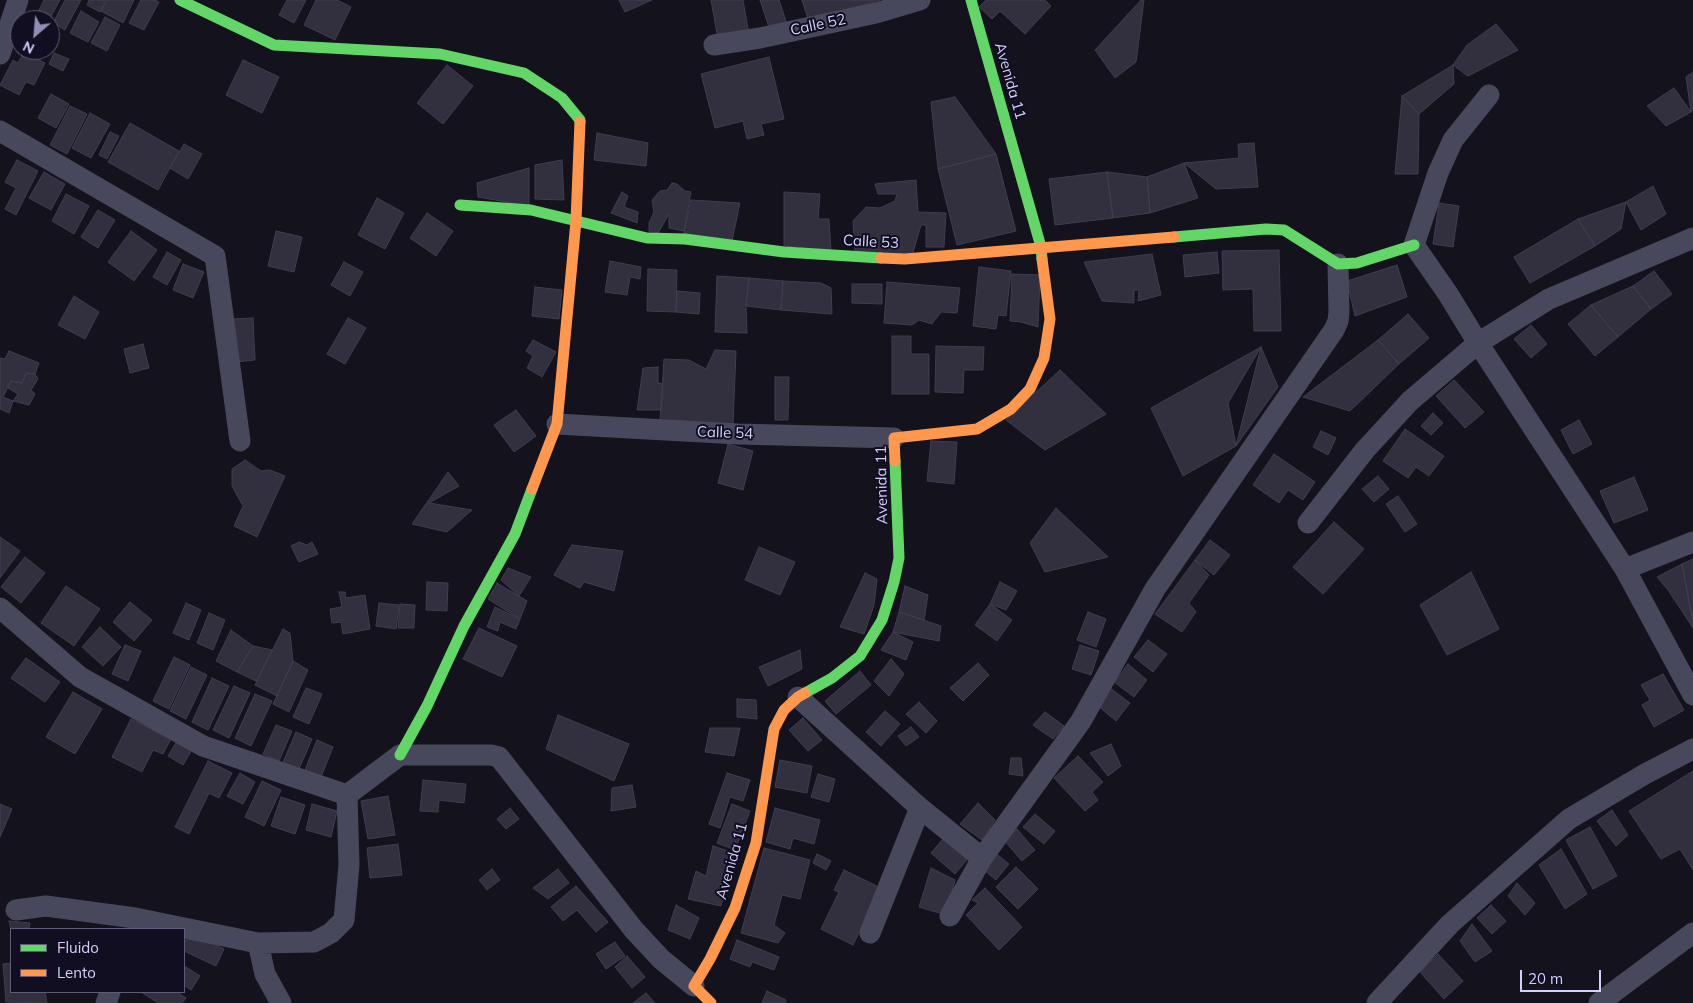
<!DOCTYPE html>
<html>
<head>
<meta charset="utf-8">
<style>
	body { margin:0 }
	#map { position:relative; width:1693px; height:1003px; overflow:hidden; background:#14121c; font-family:Mulish,sans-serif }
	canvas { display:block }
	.legend { position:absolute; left:10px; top:928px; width:175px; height:65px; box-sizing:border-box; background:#100e20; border:1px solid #5e5c78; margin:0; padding:6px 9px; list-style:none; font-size:15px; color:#d3d0fc }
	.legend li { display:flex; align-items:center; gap:10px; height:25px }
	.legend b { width:25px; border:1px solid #5e5c78 }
	.north { position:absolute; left:10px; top:10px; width:50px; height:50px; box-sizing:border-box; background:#100e20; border:1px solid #5e5c78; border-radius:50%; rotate:207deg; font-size:14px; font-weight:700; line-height:20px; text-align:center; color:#d3d0fc }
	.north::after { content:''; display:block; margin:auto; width:18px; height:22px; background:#908eae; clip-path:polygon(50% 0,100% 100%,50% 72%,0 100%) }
	.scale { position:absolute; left:1520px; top:970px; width:81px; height:22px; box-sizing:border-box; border:2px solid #d3d0fc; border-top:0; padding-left:6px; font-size:15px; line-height:18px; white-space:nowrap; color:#d3d0fc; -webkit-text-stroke:4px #100e20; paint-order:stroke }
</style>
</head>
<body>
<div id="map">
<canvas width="1693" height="1003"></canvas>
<ul class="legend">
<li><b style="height:6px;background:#63d668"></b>Fluido</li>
<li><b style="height:6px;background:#ff974d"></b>Lento</li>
</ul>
<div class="north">N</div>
<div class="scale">20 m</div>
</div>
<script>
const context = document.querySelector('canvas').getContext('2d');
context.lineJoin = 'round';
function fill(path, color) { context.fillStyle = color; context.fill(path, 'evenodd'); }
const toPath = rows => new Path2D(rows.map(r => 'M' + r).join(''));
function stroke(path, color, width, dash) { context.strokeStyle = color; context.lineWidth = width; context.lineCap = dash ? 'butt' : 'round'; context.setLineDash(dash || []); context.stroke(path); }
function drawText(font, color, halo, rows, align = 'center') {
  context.font = font + ' Mulish,sans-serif'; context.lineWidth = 4; context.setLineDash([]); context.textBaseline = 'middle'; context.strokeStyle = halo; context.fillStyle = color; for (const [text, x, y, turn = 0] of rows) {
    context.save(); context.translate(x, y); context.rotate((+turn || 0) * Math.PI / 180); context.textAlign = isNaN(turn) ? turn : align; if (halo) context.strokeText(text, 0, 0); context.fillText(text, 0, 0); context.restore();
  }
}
const building = toPath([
	[44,0,60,0,49,20,45,20,36,16,44,0],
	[65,0,81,0,65,30,53,23,65,0],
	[89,0,106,0,100,12,87,5,89,0],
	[107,0,134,0,123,23,101,11,107,0],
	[141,0,155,0,159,2,144,30,129,23,141,0],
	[287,0,306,0,294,23,279,15,287,0],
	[316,0,337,0,351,7,335,40,304,25,316,0],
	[619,0,652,0,625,12,619,0],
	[711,0,743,0,749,34,718,39,711,0],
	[760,0,779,0,787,24,770,30,760,0],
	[802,0,880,0,809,22,802,0],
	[986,0,1045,0,1051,6,1025,34,1000,11,992,19,979,7,986,0],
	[1141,0,1144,0,1136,62,1115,78,1095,50,1141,0],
	[81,11,99,22,88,42,70,33,81,11],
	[105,17,120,25,107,51,91,43,105,17],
	[1496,24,1518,50,1468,76,1453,65,1467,45,1496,24],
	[24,52,45,63,34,85,26,82,19,95,0,85,13,60,18,63,24,52],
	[54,53,69,59,63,71,49,64,54,53],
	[769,57,784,119,761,124,764,135,747,139,743,121,715,128,701,74,769,57],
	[243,60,279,77,262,113,226,95,243,60],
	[447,65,473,86,443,124,417,103,447,65],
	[1453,65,1454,84,1419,114,1402,96,1453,65],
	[1693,72,1693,110,1691,112,1686,77,1693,72],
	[1674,88,1691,112,1666,126,1647,106,1674,88],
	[51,94,69,104,56,128,38,118,51,94],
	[1402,96,1419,114,1418,174,1395,174,1402,96],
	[955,97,996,154,938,169,931,102,955,97],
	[70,106,87,114,67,154,50,145,70,106],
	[90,113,110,124,91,158,72,148,90,113],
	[130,123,179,151,158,190,108,162,130,123],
	[110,132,119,136,107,159,99,155,110,132],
	[597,133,648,143,646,166,594,160,597,133],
	[1254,143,1258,187,1216,189,1184,163,1239,158,1238,144,1254,143],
	[184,144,202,154,188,179,170,168,184,144],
	[996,154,1016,231,957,245,938,169,996,154],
	[17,160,38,171,16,215,5,209,16,188,5,182,17,160],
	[562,160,564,200,535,199,535,165,562,160],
	[1184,163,1198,198,1150,213,1147,177,1184,163],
	[529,168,529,206,478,197,477,183,529,168],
	[44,172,65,184,51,210,29,198,44,172],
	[1107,172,1113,218,1055,225,1049,179,1107,172],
	[1107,172,1147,177,1150,213,1113,218,1107,172],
	[916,180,918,212,946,213,944,247,926,247,926,225,921,225,912,256,855,252,853,221,866,207,880,208,895,201,897,194,878,194,875,184,916,180],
	[672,183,677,184,685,191,691,192,684,231,669,228,669,214,657,235,649,234,649,223,654,212,652,200,660,191,667,190,672,183],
	[1653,186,1666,214,1641,230,1626,202,1653,186],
	[622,192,628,196,624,207,638,212,637,223,611,213,622,192],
	[784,192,820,194,818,219,829,219,831,250,784,246,784,192],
	[66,194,89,206,74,234,52,221,66,194],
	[377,198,404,213,385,249,358,235,377,198],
	[691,200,740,203,732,241,683,237,691,200],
	[1626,202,1621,229,1595,246,1578,219,1626,202],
	[1439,203,1459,206,1453,247,1433,244,1439,203],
	[98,210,115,220,98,248,81,237,98,210],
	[427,213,453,231,436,256,410,238,427,213],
	[1578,219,1595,246,1530,283,1514,257,1578,219],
	[131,231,157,250,134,281,108,262,131,231],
	[276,231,302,237,294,272,268,266,276,231],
	[1279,250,1281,331,1254,331,1253,289,1223,290,1222,251,1279,250],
	[167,252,181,260,167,285,153,277,167,252],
	[1217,252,1219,273,1185,277,1183,255,1217,252],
	[1152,254,1161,295,1138,301,1139,290,1134,290,1134,303,1102,301,1084,262,1152,254],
	[610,261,641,267,640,279,630,277,627,295,605,292,610,261],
	[344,262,363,272,350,296,331,285,344,262],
	[183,264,204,272,193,298,173,290,183,264],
	[1397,265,1407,297,1355,316,1347,281,1397,265],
	[979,267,1011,271,1006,316,998,315,996,329,973,326,979,267],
	[648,269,677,270,676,312,647,311,648,269],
	[1654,271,1672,294,1651,309,1633,286,1654,271],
	[1012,274,1040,275,1038,327,1021,322,1010,321,1012,274],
	[717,276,749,278,746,306,747,333,715,332,717,276],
	[749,278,783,281,781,310,746,306,749,278],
	[783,281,821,283,831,288,832,314,781,310,783,281],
	[887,282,960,288,957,313,941,312,932,324,919,320,912,325,884,323,887,282],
	[852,284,882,284,882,304,852,303,852,284],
	[1633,286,1651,309,1618,337,1591,305,1633,286],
	[535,287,562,290,559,319,532,316,535,287],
	[677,291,700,293,699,314,676,312,677,291],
	[74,296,99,312,85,339,58,325,74,296],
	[1591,305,1618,337,1595,356,1568,324,1591,305],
	[1408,314,1429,338,1399,364,1378,340,1408,314],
	[253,318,255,360,235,362,232,319,253,318],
	[348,318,366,328,345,364,327,354,348,318],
	[1531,325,1547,344,1531,358,1514,339,1531,325],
	[892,336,911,336,911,354,929,354,929,394,892,394,892,336],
	[533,340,556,352,542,377,527,368,533,356,526,351,533,340],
	[1378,340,1399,364,1350,411,1303,397,1378,340],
	[143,344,149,368,130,373,124,349,143,344],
	[936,346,984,347,983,370,964,370,963,393,935,392,936,346],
	[1261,347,1236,446,1183,476,1151,408,1261,347],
	[1261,347,1278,387,1236,446,1228,403,1261,347],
	[715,350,736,351,733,425,660,421,664,359,689,360,706,369,715,350],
	[9,351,39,363,35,374,26,373,22,383,11,381,3,397,13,401,9,413,0,409,0,358,5,359,9,351],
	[658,367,658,383,663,384,661,410,637,410,643,368,658,367],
	[1060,370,1106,414,1045,450,1006,420,1060,370],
	[26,373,35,374,38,379,31,390,35,394,29,405,13,401,18,394,8,388,11,381,22,383,26,373],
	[775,377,789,377,788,420,775,420,775,377],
	[1454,380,1484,412,1465,428,1436,396,1454,380],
	[516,410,536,436,514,452,494,425,516,410],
	[1433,413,1443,423,1431,435,1421,426,1433,413],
	[1579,420,1592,444,1573,454,1561,430,1579,420],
	[1405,429,1444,456,1429,476,1416,467,1408,478,1383,461,1405,429],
	[1321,431,1336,438,1328,455,1313,447,1321,431],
	[931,441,957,442,954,484,927,481,931,441],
	[728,444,753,451,743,490,718,483,728,444],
	[1274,454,1315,482,1303,500,1288,490,1279,503,1253,485,1274,454],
	[245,460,261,471,270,470,285,476,257,537,234,526,243,506,232,486,232,469,245,460],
	[448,472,459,486,429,503,472,510,447,532,412,524,448,472],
	[1378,476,1389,489,1374,502,1362,489,1378,476],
	[1634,477,1648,510,1614,523,1600,491,1634,477],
	[1398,496,1417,524,1405,532,1386,504,1398,496],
	[1056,508,1108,557,1045,572,1030,543,1056,508],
	[1334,522,1364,549,1323,594,1293,567,1334,522],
	[0,537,20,551,0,578,0,537],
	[1210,540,1230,555,1214,575,1195,560,1210,540],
	[299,542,307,545,312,542,318,554,299,562,291,546,299,542],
	[572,545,623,551,614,591,584,582,580,588,554,575,572,545],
	[759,547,795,562,780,595,745,580,759,547],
	[25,557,45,573,21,603,1,587,25,557],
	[1693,559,1693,623,1682,564,1693,559],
	[1195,560,1209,575,1189,603,1196,612,1182,632,1155,614,1195,560],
	[1682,564,1693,623,1693,628,1668,590,1657,577,1682,564],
	[508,568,531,577,519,596,501,580,508,568],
	[1471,572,1499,629,1447,655,1420,605,1471,572],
	[865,573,877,579,874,605,864,634,840,627,865,573],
	[427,582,448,583,447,611,426,610,427,582],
	[1000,582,1017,591,1006,610,990,604,1000,582],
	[497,583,527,601,520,619,488,599,497,583],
	[66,586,100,609,74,646,41,623,66,586],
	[905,586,928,595,924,620,899,612,905,586],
	[339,592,345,592,346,598,365,595,370,629,343,634,341,622,332,623,330,609,342,607,339,592],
	[130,602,152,620,134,641,113,622,130,602],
	[186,603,201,610,189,640,173,633,186,603],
	[379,603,399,605,396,629,376,626,379,603],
	[400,604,415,605,414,628,398,628,400,604],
	[990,604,1012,620,997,641,975,625,990,604],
	[495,607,520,619,516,629,500,622,498,631,487,627,495,607],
	[899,612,941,626,939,641,893,632,899,612],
	[1088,612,1106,619,1096,647,1077,640,1088,612],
	[209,613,225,620,213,650,197,643,209,613],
	[100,627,121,647,103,666,82,647,100,627],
	[479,628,517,646,502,677,463,659,479,628],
	[283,629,290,633,293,661,277,696,255,685,283,629],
	[231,630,253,646,237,672,216,661,231,630],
	[893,632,913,642,906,660,881,650,893,632],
	[1148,640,1167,654,1153,672,1134,657,1148,640],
	[125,645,141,651,128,681,112,674,125,645],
	[1080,645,1099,651,1091,675,1072,669,1080,645],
	[253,646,272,650,256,681,237,672,253,646],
	[800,650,802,669,768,686,759,667,800,650],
	[174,657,190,665,169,709,153,701,174,657],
	[26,658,60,682,45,702,11,678,26,658],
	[891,659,904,674,889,696,874,681,891,659],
	[293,661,308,670,289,712,273,704,293,661],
	[978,663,989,675,963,701,950,688,978,663],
	[1128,664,1147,680,1134,697,1114,682,1128,664],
	[191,667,207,675,186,719,170,711,191,667],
	[860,671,871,685,836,714,825,701,860,671],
	[1663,674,1684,710,1654,727,1642,705,1650,700,1641,685,1663,674],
	[212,678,229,686,208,730,192,722,212,678],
	[234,686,250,693,229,738,213,730,234,686],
	[306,688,322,694,309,724,293,717,306,688],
	[1110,688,1130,703,1116,721,1097,705,1110,688],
	[73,692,102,709,75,754,46,737,73,692],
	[255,694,272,701,251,746,235,738,255,694],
	[737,699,756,700,757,719,737,717,737,699],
	[919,702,937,721,926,733,906,714,919,702],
	[885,711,900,724,881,746,866,732,885,711],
	[1045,712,1064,726,1053,739,1033,725,1045,712],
	[558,715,629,744,614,781,546,749,558,715],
	[803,718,822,740,808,751,789,730,803,718],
	[131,719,171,739,163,754,153,750,142,772,112,757,131,719],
	[276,725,292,731,279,761,263,754,276,725],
	[911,727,919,737,906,746,898,736,911,727],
	[710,728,740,728,734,756,705,752,710,728],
	[296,732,312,739,299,769,283,762,296,732],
	[317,740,333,747,321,777,305,770,317,740],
	[177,741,192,750,183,765,168,756,177,741],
	[1111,744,1121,766,1108,776,1090,753,1111,744],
	[1078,756,1103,782,1092,792,1098,800,1085,811,1054,778,1078,756],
	[1011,758,1021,758,1023,776,1009,774,1011,758],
	[780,760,812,766,807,793,775,787,780,760],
	[208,761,232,773,219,798,209,793,189,834,175,827,208,761],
	[1693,771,1693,870,1680,849,1661,859,1629,811,1693,771],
	[240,773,255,782,243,804,227,796,240,773],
	[727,773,750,780,743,801,730,797,720,828,709,824,727,773],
	[818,774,835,779,829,802,811,797,818,774],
	[423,780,466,784,464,803,439,800,438,812,420,811,423,780],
	[262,781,281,790,264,826,245,817,262,781],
	[632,785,636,807,611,811,612,788,632,785],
	[388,796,395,835,368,839,361,801,388,796],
	[281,797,305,805,295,834,271,826,281,797],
	[978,803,995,820,982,840,960,824,978,803],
	[0,804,12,809,0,837,0,804],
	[312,804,337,811,331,837,306,830,312,804],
	[732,804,750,811,735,850,717,843,732,804],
	[510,808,519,819,506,829,497,819,510,808],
	[775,808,820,820,814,844,793,838,790,849,766,842,775,808],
	[1612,810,1628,835,1616,846,1597,821,1612,810],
	[1035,814,1055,831,1044,844,1023,827,1035,814],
	[1590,827,1617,876,1593,889,1566,840,1590,827],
	[1017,829,1035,850,1022,861,1004,840,1017,829],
	[947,834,971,855,955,874,931,853,947,834],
	[398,844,402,875,370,878,367,848,398,844],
	[713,846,734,853,721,906,688,899,696,871,706,876,713,846],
	[764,848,810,860,800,899,782,895,774,925,785,933,778,943,741,933,764,848],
	[1561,849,1587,894,1565,909,1539,865,1561,849],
	[993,851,1009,864,996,880,980,867,993,851],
	[817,854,831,861,826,870,813,863,817,854],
	[1016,867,1038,889,1018,909,996,887,1016,867],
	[931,868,955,880,946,915,919,907,931,868],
	[492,869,500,880,487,890,479,880,492,869],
	[558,869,569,883,548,899,533,888,558,869],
	[844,870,881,888,853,945,821,929,839,892,834,890,844,870],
	[1517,883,1535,903,1525,915,1508,896,1517,883],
	[576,886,608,922,596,932,577,910,563,921,551,907,576,886],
	[985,888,1022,927,999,950,966,915,978,903,972,900,985,888],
	[676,905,699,918,690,939,668,930,676,905],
	[1491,905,1506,921,1492,934,1477,918,1491,905],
	[9,921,30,923,29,929,11,929,11,931,9,921],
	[1472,924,1492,951,1475,962,1460,941,1472,924],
	[189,933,224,949,216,966,184,951,184,945,189,933],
	[737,940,779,957,774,970,752,962,750,967,730,959,737,940],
	[615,942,625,956,606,969,596,954,615,942],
	[1438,954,1463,981,1444,999,1420,972,1438,954],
	[627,956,645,977,632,988,615,967,627,956],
	[11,963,11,992,45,992,47,1003,6,1002,3,964,11,963],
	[186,967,200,976,191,990,184,985,184,970,186,967],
	[767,991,786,1000,785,1003,762,1003,767,991],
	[141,992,177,992,186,998,182,1003,158,1003,141,992],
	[646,993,655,1003,633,1003,646,993]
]);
fill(building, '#32303e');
stroke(building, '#3f3d50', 1);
stroke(toPath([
	[714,45,760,38,876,13,920,0],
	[0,54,18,0],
	[1489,95,1453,140,1438,173,1414,245,1448,294,1478,343,1625,569,1693,695],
	[0,131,215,256,240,441],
	[557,424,738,434,894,438],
	[1308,523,1365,450,1410,401,1478,343,1549,299,1693,238],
	[1625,569,1693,542],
	[0,608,80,677,203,746,347,795],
	[798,697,920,808,982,858],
	[347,795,400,755,491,755,499,757,634,930,661,959,694,986],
	[16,910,46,906,135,918,258,943,314,942,331,933,344,920,349,865,347,795],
	[950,916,982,858,1081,721,1155,589,1334,330,1338,321,1339,312,1338,264],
	[870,933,920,808],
	[258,943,265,974,281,1003],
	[106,1003,110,992],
	[1377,1003,1450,924,1569,819,1645,774,1693,749],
	[1599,1003,1693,933]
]), '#48485d', 21);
stroke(toPath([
	[180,0,274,45,440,54,524,73,562,98,580,120,580,122],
	[971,0,1041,247,1042,259],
	[460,205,531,210,647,238,685,239,784,252,881,258],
	[1174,237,1266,229,1284,230,1338,264,1357,263,1414,245],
	[805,693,832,678,860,656,882,620,894,582,899,558,895,461],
	[400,755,427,706,464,626,515,534,532,489]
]), '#63d668', 11);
stroke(toPath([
	[881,258,905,259,1174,237],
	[895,461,894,438,977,429,1011,409,1030,389,1044,358,1050,319,1042,259],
	[532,489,557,424,576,221,580,122],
	[711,1003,694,986,710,959,735,908,756,843,774,729,784,710,798,697,805,693]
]), '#ff974d', 11);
drawText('15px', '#d3d0fc', '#100e20', [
	["Calle 52",818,25,-12],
	["Avenida 11",1010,81,74],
	["Calle 53",871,242,3],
	["Calle 54",725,433,2],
	["Avenida 11",882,485,-91],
	["Avenida 11",732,861,-74]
]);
</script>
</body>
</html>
